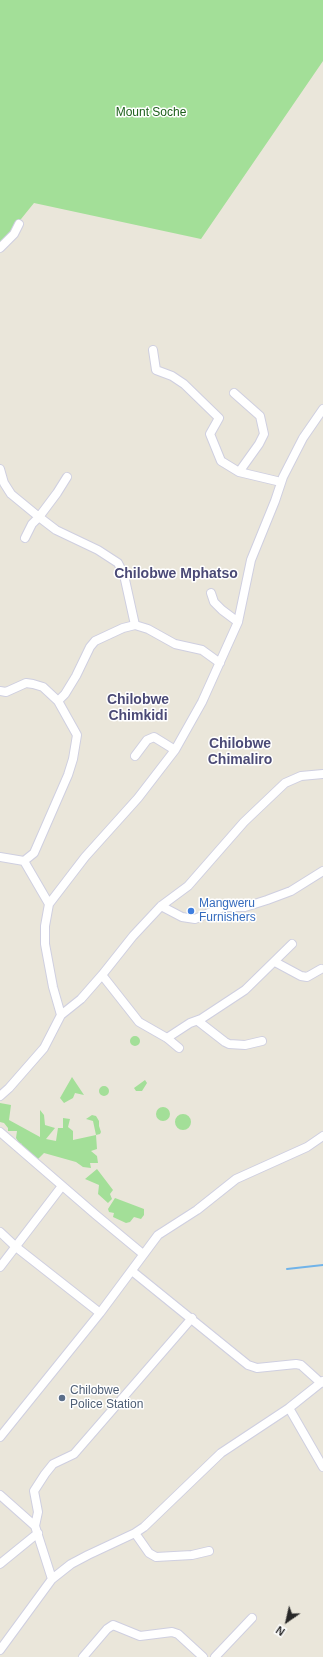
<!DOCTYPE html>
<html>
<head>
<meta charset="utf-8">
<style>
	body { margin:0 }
	#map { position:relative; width:323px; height:1657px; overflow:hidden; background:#eae6da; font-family:Helvetica,sans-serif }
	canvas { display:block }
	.north { position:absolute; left:267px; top:1601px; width:40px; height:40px; -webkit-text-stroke:3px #fff; paint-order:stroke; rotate:214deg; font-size:11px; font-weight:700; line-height:16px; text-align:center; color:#282828 }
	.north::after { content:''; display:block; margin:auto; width:14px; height:18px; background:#282828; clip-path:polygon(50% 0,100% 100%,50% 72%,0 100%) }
</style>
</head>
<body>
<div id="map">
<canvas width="323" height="1657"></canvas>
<div class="north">N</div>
</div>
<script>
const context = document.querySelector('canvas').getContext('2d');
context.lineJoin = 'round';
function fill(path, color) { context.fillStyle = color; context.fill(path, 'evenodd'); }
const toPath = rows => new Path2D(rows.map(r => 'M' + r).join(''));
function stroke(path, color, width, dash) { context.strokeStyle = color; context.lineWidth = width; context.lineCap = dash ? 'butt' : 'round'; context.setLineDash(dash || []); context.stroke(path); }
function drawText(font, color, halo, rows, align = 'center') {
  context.font = font + ' Helvetica,sans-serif'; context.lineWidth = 3; context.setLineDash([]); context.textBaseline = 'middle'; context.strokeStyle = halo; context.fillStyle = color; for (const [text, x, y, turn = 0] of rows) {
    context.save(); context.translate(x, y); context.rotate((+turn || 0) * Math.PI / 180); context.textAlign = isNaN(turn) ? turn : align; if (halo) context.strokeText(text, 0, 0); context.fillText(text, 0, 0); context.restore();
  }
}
fill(toPath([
	[0,0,323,0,323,61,201,239,34,203,0,245],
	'130 1041a5 5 0 1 1 10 0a5 5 0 1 1-10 0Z',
	[72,1077,84,1095,75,1093,73,1098,64,1103,60,1098],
	[145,1080,147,1083,142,1091,136,1091,134,1088],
	'99 1091a5 5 0 1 1 10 0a5 5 0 1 1-10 0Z',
	[0,1103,11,1105,9,1120,40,1137,40,1110,44,1115,45,1125,55,1128,46,1139,56,1141,58,1128,63,1128,63,1118,70,1119,68,1127,73,1131,73,1140,96,1135,93,1121,86,1119,92,1115,96,1116,99,1121,99,1126,101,1132,100,1134,96,1135,97,1149,91,1151,97,1156,98,1163,90,1163,91,1168,83,1167,76,1162,44,1153,38,1159,20,1148,22,1144,19,1143,16,1138,17,1131,8,1131,8,1128,4,1123,0,1122],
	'156 1114a7 7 0 1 1 14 0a7 7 0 1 1-14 0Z',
	'175 1122a8 8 0 1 1 16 0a8 8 0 1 1-16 0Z',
	[97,1169,113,1190,110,1194,112,1199,108,1203,98,1194,99,1185,85,1179],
	[115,1198,144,1209,144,1215,141,1219,134,1217,130,1222,126,1223,113,1217,114,1213,109,1212,108,1209]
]), '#a3df98');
stroke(toPath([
	[287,1269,323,1265]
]), '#70b3e9', 2);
const minor = toPath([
	[0,248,14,234,19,224],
	[153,350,156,370,172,376,184,384,219,418,210,434,221,461,239,472,281,482],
	[234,393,260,416,264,434,259,444,239,472],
	[0,469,4,483,11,494,39,517,32,524,25,538],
	[67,477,57,493,39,517,56,530,98,550,118,563,124,575,135,625],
	[211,593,214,602,222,610,238,622],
	[135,625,148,629,175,644,202,650,220,663],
	[0,691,6,692,26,683,33,684,43,687,58,701,65,694,76,676,90,647,95,641,123,628,135,625],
	[135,756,147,740,154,737,175,750],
	[0,857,24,861,34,853,68,775,73,759,77,735,58,701],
	[24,861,49,904],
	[161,906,182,917,195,919,223,907,245,907,267,900,291,891,323,871],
	[275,962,301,976,307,977,321,969],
	[102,975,139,1022,167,1038,179,1048],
	[61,1015,81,999,102,975,133,936,161,906,188,886,244,822,285,783,301,776,323,774],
	[198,1021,225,1042,229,1044,245,1045,262,1041],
	[167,1038,190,1023,201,1019,245,990,292,944],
	[0,1096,9,1088,44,1048,61,1015,53,987,45,944,45,926,49,904,85,857,138,798,175,750,202,702,238,622,251,560,275,501,283,477,303,438,323,409],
	[0,1132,96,1215,143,1254],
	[0,1232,16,1247,100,1313],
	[0,1267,62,1186],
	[132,1271,248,1365,257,1368,296,1364,301,1365,321,1383],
	[289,1408,323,1467],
	[0,1437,100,1313,158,1235,197,1210,236,1179,307,1147,323,1136],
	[0,1495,35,1526,52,1579],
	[35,1526,38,1512,34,1491,45,1474,53,1464,74,1454,192,1318],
	[135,1533,149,1553,156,1557,192,1555,209,1551],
	[0,1564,38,1533],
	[0,1650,52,1579,71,1564,88,1555,135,1533,144,1527,221,1453,289,1408,323,1381],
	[83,1657,107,1629,113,1625,140,1636,172,1632,178,1634,203,1657],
	[215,1657,252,1618]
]);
stroke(minor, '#cfcfe0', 10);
stroke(minor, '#fff', 8);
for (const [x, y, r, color] of [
	[191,911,4,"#3f7fe0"],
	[62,1398,4,"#5c6f8a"]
]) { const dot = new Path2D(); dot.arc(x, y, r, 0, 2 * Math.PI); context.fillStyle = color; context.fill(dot); stroke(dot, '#fff', 1.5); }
drawText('12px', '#1e611c', '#fff', [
	["Mount Soche",151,113]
]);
drawText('12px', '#366cbe', '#fff', [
	["Mangweru",199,904],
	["Furnishers",199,918]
], 'left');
drawText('12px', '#4e5e75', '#fff', [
	["Chilobwe",70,1391],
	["Police Station",70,1405]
], 'left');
drawText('bold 14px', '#4b4a76', '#fff', [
	["Chilobwe Mphatso",176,574],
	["Chilobwe",138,700],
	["Chimkidi",138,716],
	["Chilobwe",240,744],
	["Chimaliro",240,760]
]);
</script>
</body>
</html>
